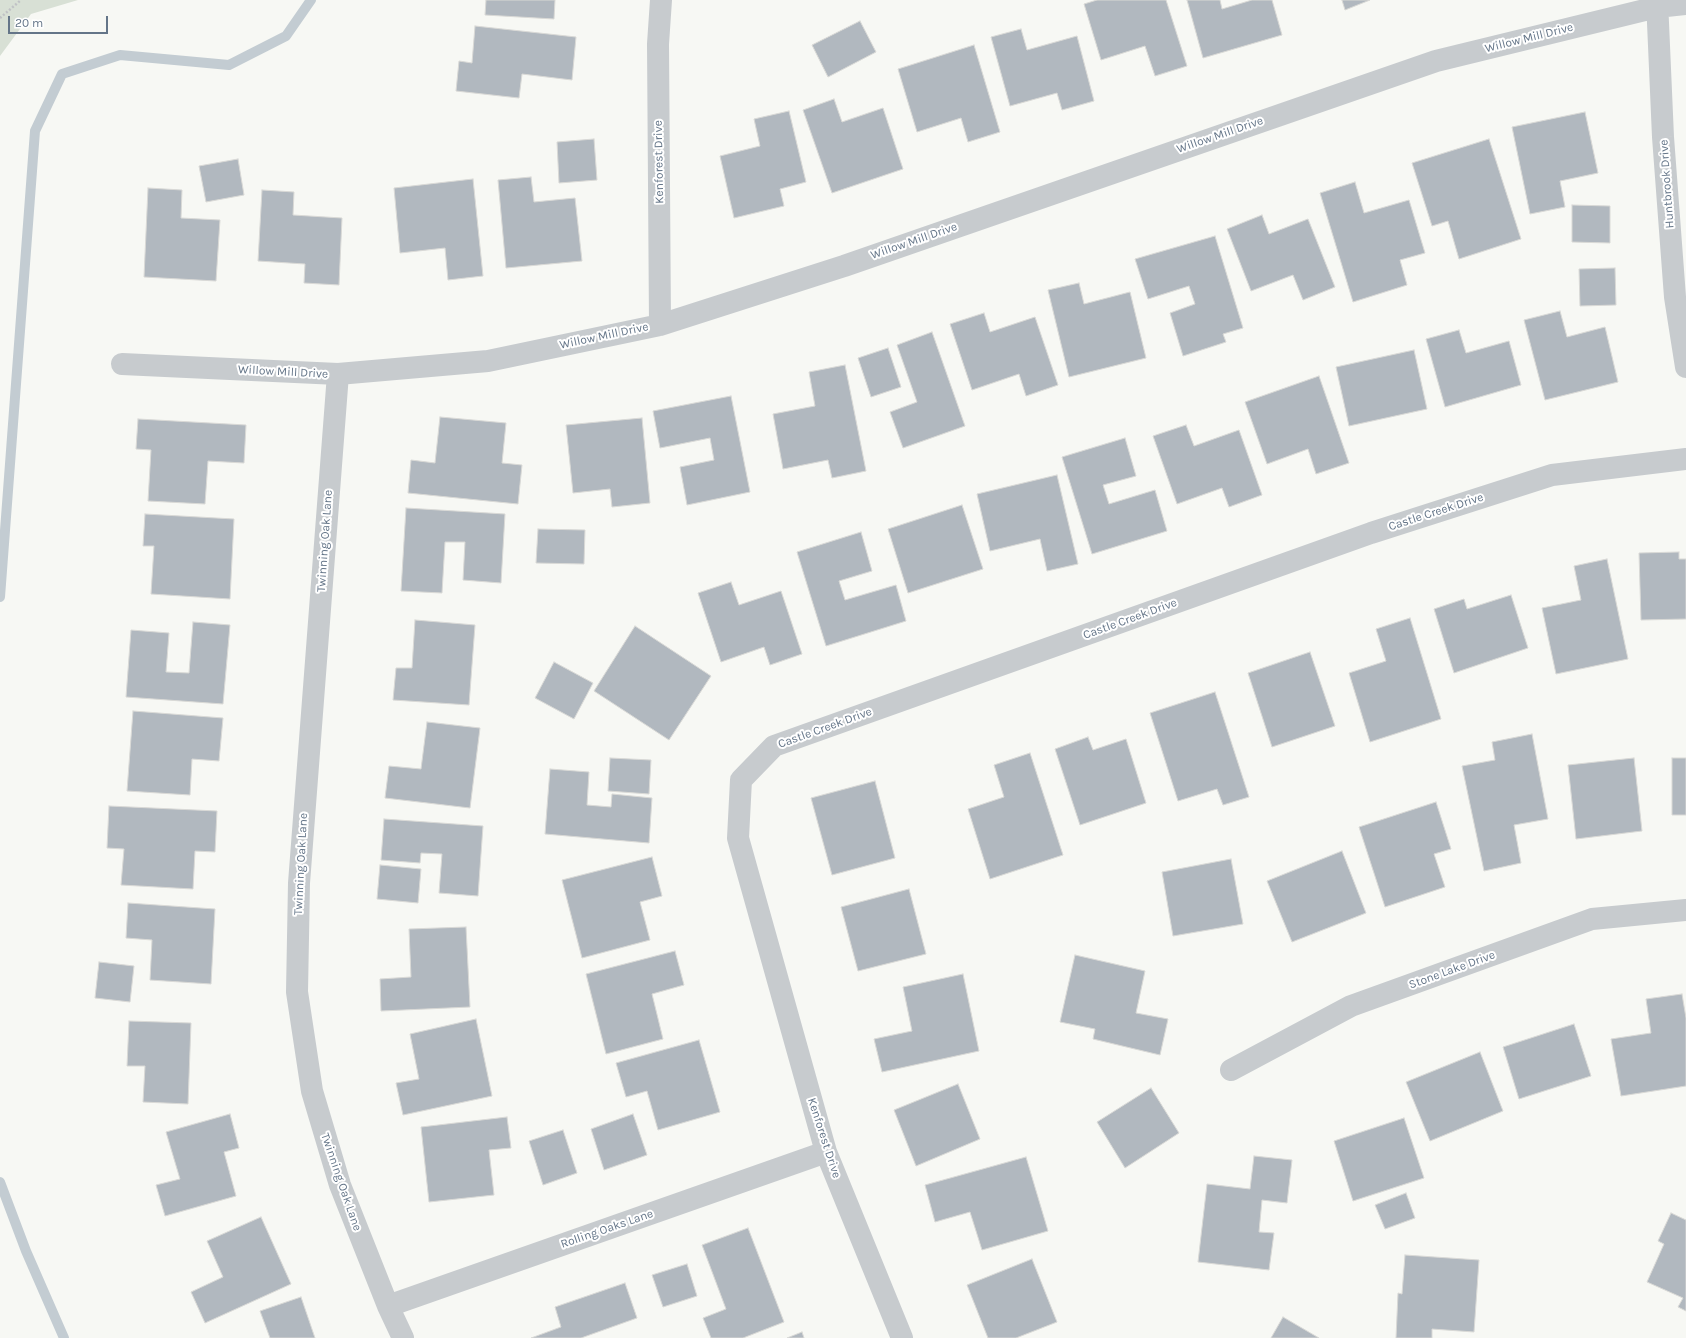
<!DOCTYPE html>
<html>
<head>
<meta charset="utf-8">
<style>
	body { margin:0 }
	#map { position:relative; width:1686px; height:1338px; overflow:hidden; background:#f7f8f4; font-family:Karla,sans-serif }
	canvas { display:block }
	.scale { position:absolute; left:8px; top:16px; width:100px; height:18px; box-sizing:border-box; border:2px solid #647588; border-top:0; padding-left:5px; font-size:12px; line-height:14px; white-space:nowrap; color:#647588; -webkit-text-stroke:3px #fff; paint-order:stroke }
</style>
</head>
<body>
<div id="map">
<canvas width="1686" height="1338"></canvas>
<div class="scale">20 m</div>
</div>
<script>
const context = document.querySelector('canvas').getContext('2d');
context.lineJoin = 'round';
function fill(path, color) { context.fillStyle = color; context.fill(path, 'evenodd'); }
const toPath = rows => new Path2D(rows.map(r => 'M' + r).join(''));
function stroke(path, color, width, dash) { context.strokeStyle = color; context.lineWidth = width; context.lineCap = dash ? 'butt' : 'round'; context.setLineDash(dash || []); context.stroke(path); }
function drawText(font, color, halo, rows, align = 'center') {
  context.font = font + ' Karla,sans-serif'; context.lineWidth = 4; context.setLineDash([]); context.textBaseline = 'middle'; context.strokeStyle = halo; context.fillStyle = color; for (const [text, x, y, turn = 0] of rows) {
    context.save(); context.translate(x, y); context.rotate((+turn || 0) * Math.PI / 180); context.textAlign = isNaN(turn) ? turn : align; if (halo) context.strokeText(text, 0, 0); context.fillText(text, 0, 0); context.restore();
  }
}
fill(toPath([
	[0,0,78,0,31,14,0,56]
]), '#d8e0d5');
stroke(toPath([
	[0,597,35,131,62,74,120,55,229,65,286,36,311,0],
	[0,1182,26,1251,64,1338]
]), '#c3ccd2', 10);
const building = toPath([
	[486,0,555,0,554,19,485,15,486,0],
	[1097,0,1166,0,1187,66,1155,76,1145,46,1101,60,1084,4,1097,0],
	[1187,0,1220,0,1222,9,1252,0,1272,0,1282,35,1203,58,1187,0],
	[1342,0,1370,0,1345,10,1342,0],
	[860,21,876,52,828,77,812,45,860,21],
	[475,26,576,37,572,80,522,74,519,98,456,91,459,61,472,63,475,26],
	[1021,29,1027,50,1077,36,1094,101,1062,110,1057,93,1010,106,991,37,1021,29],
	[974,45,1000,132,968,142,961,118,917,132,898,69,974,45],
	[834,99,842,122,883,108,903,169,832,193,803,110,834,99],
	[789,111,806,182,780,189,784,206,734,218,720,156,760,146,754,119,789,111],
	[1585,112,1598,173,1560,181,1565,207,1530,214,1512,127,1585,112],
	[594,139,597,180,559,183,557,142,594,139],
	[1489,139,1521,239,1459,259,1448,221,1432,226,1412,163,1489,139],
	[238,159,244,195,206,202,199,166,238,159],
	[531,177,534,202,575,198,582,261,506,268,498,180,531,177],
	[473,179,483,276,448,280,445,248,400,253,394,188,473,179],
	[1355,182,1364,213,1409,200,1425,253,1400,260,1407,285,1353,302,1320,193,1355,182],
	[148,188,182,190,181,218,220,220,216,281,144,277,148,188],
	[262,190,294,192,293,215,342,218,339,285,304,283,305,264,258,261,262,190],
	[1572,205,1610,206,1610,243,1572,242,1572,205],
	[1262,215,1269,234,1308,219,1335,287,1303,300,1293,275,1251,291,1227,229,1262,215],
	[1215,236,1243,328,1223,334,1226,342,1183,356,1170,313,1195,304,1189,286,1148,299,1135,259,1215,236],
	[1615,268,1616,305,1580,306,1579,269,1615,268],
	[1079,283,1084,304,1130,292,1146,358,1069,377,1048,290,1079,283],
	[1560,311,1567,337,1605,327,1618,382,1545,400,1524,320,1560,311],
	[984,313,990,332,1035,317,1058,385,1026,396,1019,374,972,390,950,324,984,313],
	[1459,330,1466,353,1509,341,1521,385,1445,407,1426,339,1459,330],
	[932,332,965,426,903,448,890,412,917,402,897,345,932,332],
	[888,348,901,387,871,397,858,358,888,348],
	[1414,350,1427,409,1349,426,1336,367,1414,350],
	[845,365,866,471,832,478,828,460,783,469,773,414,815,406,809,372,845,365],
	[1319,376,1349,463,1316,474,1308,449,1267,464,1245,402,1319,376],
	[731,396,750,492,687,505,680,467,714,460,710,438,660,448,653,411,731,396],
	[440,417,506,423,502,463,522,465,518,504,408,493,411,460,435,463,440,417],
	[642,418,650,503,612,507,610,489,573,493,566,425,642,418],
	[138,419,246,425,244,463,208,461,205,504,148,501,151,450,136,449,138,419],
	[1186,425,1194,446,1239,430,1262,495,1229,507,1222,488,1177,504,1153,436,1186,425],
	[1125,438,1136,476,1103,485,1109,504,1155,490,1167,531,1092,554,1062,457,1125,438],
	[1057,475,1078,564,1047,571,1040,539,990,551,977,494,1057,475],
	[962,505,983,569,908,593,888,529,962,505],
	[406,508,505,514,501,583,463,580,465,542,445,542,442,593,401,591,406,508],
	[145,514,234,519,230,599,151,594,154,546,143,546,145,514],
	[538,529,585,530,584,564,536,563,538,529],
	[861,532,872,571,839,581,845,600,896,585,906,621,826,646,797,552,861,532],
	[1679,552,1679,559,1686,559,1686,619,1641,620,1639,553,1679,552],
	[1607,559,1628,659,1556,674,1542,608,1581,600,1574,566,1607,559],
	[731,582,739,605,781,591,802,654,770,665,764,647,721,662,698,593,731,582],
	[1511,595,1528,648,1454,673,1434,609,1464,599,1467,609,1511,595],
	[1410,618,1441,719,1370,742,1349,673,1386,661,1376,629,1410,618],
	[415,620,475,625,469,705,393,700,396,668,412,668,415,620],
	[193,622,230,625,223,704,126,697,131,630,169,633,166,672,189,673,193,622],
	[635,626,711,676,669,740,594,691,635,626],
	[1310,652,1335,726,1272,747,1248,673,1310,652],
	[554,662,593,683,574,719,535,698,554,662],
	[1215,692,1249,797,1223,805,1217,789,1178,801,1150,713,1215,692],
	[133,711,223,718,219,761,192,759,190,795,127,791,133,711],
	[427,722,480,728,470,808,385,798,389,766,421,769,427,722],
	[1532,734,1548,819,1514,825,1521,863,1484,871,1462,766,1495,760,1492,742,1532,734],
	[1088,737,1093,750,1126,739,1146,803,1080,825,1055,749,1088,737],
	[1030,753,1063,855,990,879,968,809,1004,797,994,765,1030,753],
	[610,758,651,760,649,794,608,791,610,758],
	[1634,758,1642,831,1576,839,1568,765,1634,758],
	[1672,758,1686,758,1686,815,1672,815,1672,758],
	[550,769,589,772,587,805,611,807,612,794,652,798,649,843,545,834,550,769],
	[875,781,895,858,832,875,811,798,875,781],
	[1436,802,1451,849,1434,854,1445,887,1385,907,1359,827,1436,802],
	[109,806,217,811,215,852,195,851,193,889,121,885,124,849,107,848,109,806],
	[384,819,483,826,478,896,439,893,442,854,421,853,420,863,381,860,384,819],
	[1342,851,1366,913,1292,942,1267,881,1342,851],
	[652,857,662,896,640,902,650,940,582,958,562,880,652,857],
	[1231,859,1243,924,1173,936,1162,872,1231,859],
	[380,865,421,869,418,903,377,899,380,865],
	[909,889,926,954,858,971,841,907,909,889],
	[128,903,215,909,211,984,150,980,152,940,126,938,128,903],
	[466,927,470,1007,381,1011,380,979,411,977,409,929,466,927],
	[675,951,684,985,652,994,663,1039,606,1054,586,974,675,951],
	[1075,955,1145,971,1136,1013,1168,1019,1160,1055,1093,1039,1095,1029,1060,1022,1075,955],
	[99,962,134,966,130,1002,95,998,99,962],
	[963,974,979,1051,882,1072,874,1039,912,1031,903,987,963,974],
	[1682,994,1686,1018,1686,1086,1621,1096,1611,1039,1651,1033,1646,999,1682,994],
	[476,1019,492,1096,403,1115,396,1083,419,1079,410,1034,476,1019],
	[129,1021,191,1023,188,1104,143,1102,145,1066,127,1066,129,1021],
	[1574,1024,1591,1076,1519,1099,1503,1047,1574,1024],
	[699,1040,720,1112,658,1130,647,1091,626,1097,616,1063,699,1040],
	[1480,1052,1503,1111,1430,1141,1406,1082,1480,1052],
	[958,1084,980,1139,916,1166,894,1110,958,1084],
	[1151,1088,1179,1133,1125,1168,1097,1122,1151,1088],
	[230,1114,239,1148,224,1152,236,1196,165,1216,156,1185,180,1179,166,1132,230,1114],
	[633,1114,647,1155,604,1170,591,1129,633,1114],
	[507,1117,511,1148,489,1150,494,1195,429,1202,421,1127,507,1117],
	[1404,1118,1424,1178,1353,1201,1334,1141,1404,1118],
	[563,1130,577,1173,543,1185,529,1141,563,1130],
	[1254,1156,1292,1160,1287,1203,1262,1200,1259,1232,1274,1233,1269,1270,1198,1262,1207,1184,1250,1189,1254,1156],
	[1026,1157,1048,1231,982,1250,970,1212,935,1222,925,1185,1026,1157],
	[1406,1193,1415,1218,1385,1229,1375,1205,1406,1193],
	[1671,1213,1686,1220,1686,1311,1678,1307,1683,1298,1647,1282,1664,1244,1658,1241,1671,1213],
	[261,1217,291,1284,205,1323,191,1292,223,1277,207,1241,261,1217],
	[748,1228,784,1322,743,1338,711,1338,703,1318,726,1309,702,1245,748,1228],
	[1405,1255,1479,1260,1474,1332,1432,1329,1432,1338,1396,1338,1398,1293,1402,1294,1405,1255],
	[1032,1259,1057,1322,1016,1338,988,1338,967,1285,1032,1259],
	[687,1264,697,1296,663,1307,652,1275,687,1264],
	[625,1283,637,1318,581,1338,531,1338,561,1327,555,1307,625,1283],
	[301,1297,315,1338,270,1338,260,1311,301,1297],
	[1283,1317,1319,1338,1271,1338,1283,1317],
	[802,1332,804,1338,787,1338,802,1332]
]);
fill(building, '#b1b8bf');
stroke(building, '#d9d9d6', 1);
stroke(toPath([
	[0,18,21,0]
]), '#c0c2c5', 2.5, [2, 2]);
stroke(toPath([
	[1657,0,1663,137,1675,297,1686,367],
	[660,325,658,44,661,0],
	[122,364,338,374,488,361,660,325,844,266,1436,61,1657,7,1686,4],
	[338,374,299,883,297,992,312,1091,340,1185,388,1306,403,1338],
	[1231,1070,1351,1006,1592,919,1686,910],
	[388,1306,826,1152],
	[902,1338,826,1152,738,838,741,780,774,746,1371,533,1552,475,1686,459]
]), '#c7cbce', 22);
drawText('12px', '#647588', '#fff', [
	["Willow Mill Drive",1529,38,-14],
	["Willow Mill Drive",1220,135,-19],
	["Kenforest Drive",659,162,-91],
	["Huntbrook Drive",1667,184,-94],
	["Willow Mill Drive",914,241,-19],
	["Willow Mill Drive",604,336,-12],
	["Willow Mill Drive",283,372,3],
	["Castle Creek Drive",1436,512,-18],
	["Twinning Oak Lane",325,541,-86],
	["Castle Creek Drive",1130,619,-20],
	["Castle Creek Drive",825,728,-20],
	["Twinning Oak Lane",301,864,-87],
	["Stone Lake Drive",1452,970,-20],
	["Kenforest Drive",824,1138,72],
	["Twinning Oak Lane",341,1182,71],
	["Rolling Oaks Lane",607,1229,-19]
]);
</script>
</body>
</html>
